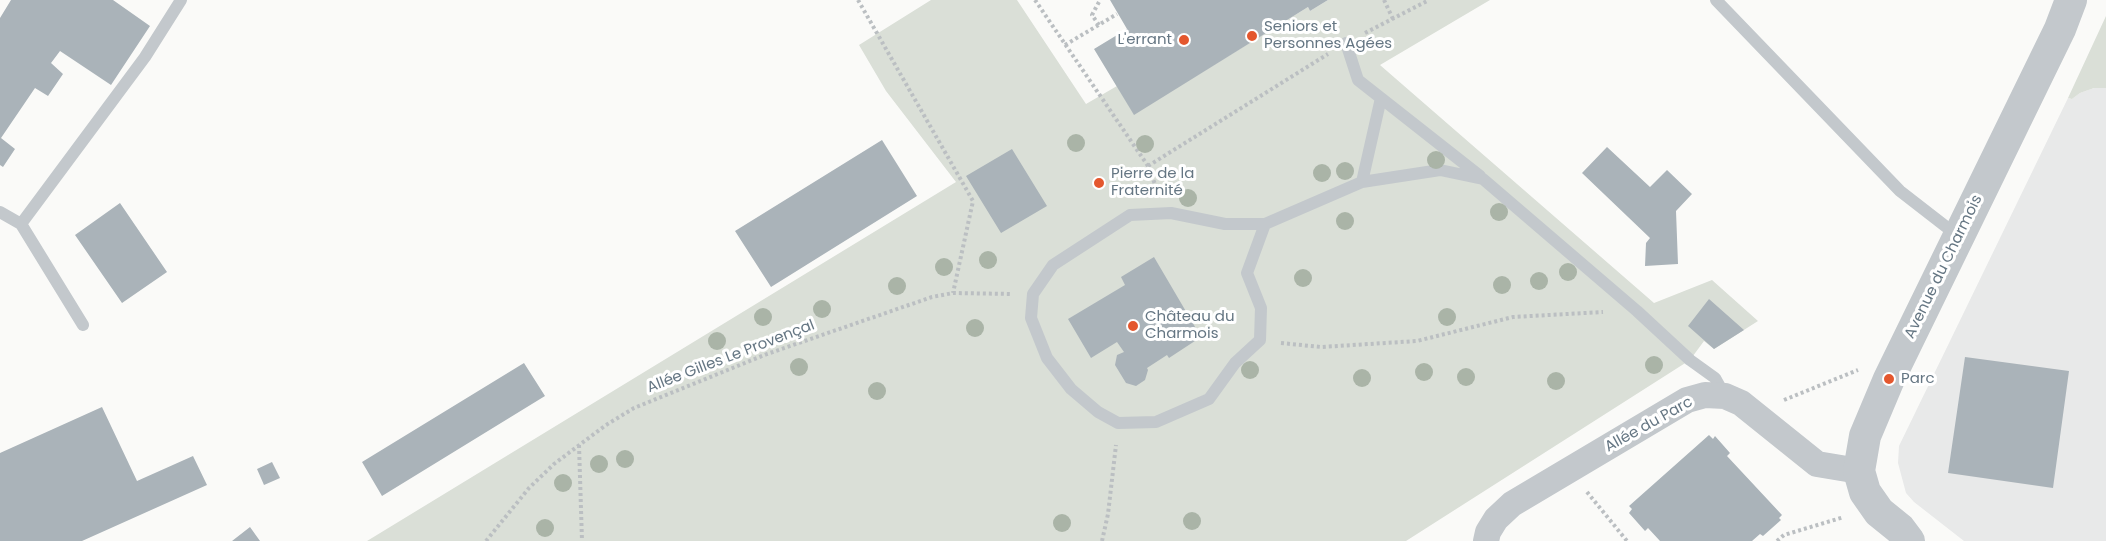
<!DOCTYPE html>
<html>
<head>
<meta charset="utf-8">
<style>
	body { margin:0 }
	canvas { display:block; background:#fafaf8 }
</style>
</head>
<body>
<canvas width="2106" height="541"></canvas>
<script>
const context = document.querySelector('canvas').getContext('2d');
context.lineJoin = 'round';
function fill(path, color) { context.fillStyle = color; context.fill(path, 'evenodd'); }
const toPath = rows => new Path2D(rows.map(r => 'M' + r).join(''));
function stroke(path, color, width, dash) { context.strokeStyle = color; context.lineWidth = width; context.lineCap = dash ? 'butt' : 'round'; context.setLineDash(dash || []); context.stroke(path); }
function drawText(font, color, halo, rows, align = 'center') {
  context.font = font + ' Poppins,sans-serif'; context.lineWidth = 6; context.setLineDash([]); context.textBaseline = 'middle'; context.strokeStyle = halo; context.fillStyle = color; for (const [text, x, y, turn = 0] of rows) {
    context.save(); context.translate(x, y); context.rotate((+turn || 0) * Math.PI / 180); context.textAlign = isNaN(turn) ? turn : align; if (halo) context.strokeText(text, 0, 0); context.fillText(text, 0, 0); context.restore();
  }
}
fill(toPath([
	[2094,88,2106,88,2106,541,1964,541,1914,502,1906,493,1898,463,1899,446,2068,98,2072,99,2080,93]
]), '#e8e9e9');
fill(toPath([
	[931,0,1017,0,1086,104,1117,86,1134,114,1308,7,1310,11,1328,0,1490,0,1380,65,1654,303,1712,280,1758,321,1714,349,1704,341,1690,360,1406,541,367,541,956,182,886,91,859,45],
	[2106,16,2106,88,2094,88,2080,93,2072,99,2068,98]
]), '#dadfd7');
fill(toPath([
	[11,0,113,0,150,26,111,85,60,51,51,63,63,74,48,96,35,88,1,138,15,149,3,167,0,165,0,18],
	[1110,0,1328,0,1310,11,1308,7,1134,115,1094,49,1127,29],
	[882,140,917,196,771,287,735,231],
	[1607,147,1650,187,1667,170,1692,194,1676,211,1678,264,1645,266,1646,243,1650,238,1582,173],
	[1012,149,1047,206,1001,233,966,176],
	[120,203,167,272,122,303,75,235],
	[1154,257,1201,337,1169,358,1167,355,1147,368,1148,370,1145,380,1136,386,1126,383,1115,365,1117,355,1124,352,1117,342,1091,358,1068,319,1125,285,1121,277],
	[1709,299,1744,330,1714,349,1688,326],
	[1965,357,2069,371,2053,488,1948,473],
	[524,363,545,396,382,496,362,462],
	[102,407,137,481,193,456,207,485,82,541,0,541,0,453],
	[1709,435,1713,439,1715,436,1730,453,1727,456,1782,515,1779,518,1781,520,1763,536,1760,534,1752,541,1660,541,1648,528,1645,531,1629,513,1632,509,1629,506],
	[272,462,280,478,264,485,257,469],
	[250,527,260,541,232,541]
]), '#aab3b9');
stroke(toPath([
	[858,0,973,201,953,293],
	[1035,0,1148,166,1158,192],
	[1384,0,1393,19],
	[1099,25,1092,15,1100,0],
	[1365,33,1429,0],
	[1065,45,1117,14],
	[1148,166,1328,54],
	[1281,343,1321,347,1417,341,1513,317,1603,312],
	[1784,400,1858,370],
	[579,445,582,541],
	[1587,492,1627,541],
	[486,541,529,488,554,464,606,425,634,408,767,354,932,297,953,293,1012,294],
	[1102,541,1108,514,1116,445],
	[1777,541,1784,535,1844,517]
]), '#bbbfc2', 4, [3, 3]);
stroke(toPath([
	[1716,0,1900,191,1958,236],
	[1346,43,1358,80,1480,176],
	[1362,182,1381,98],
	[0,212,21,224],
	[1265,224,1247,273,1261,308,1260,340,1235,363,1209,399,1156,422,1118,423,1098,412,1071,389,1047,358,1031,318,1033,294,1053,265,1130,215,1171,213,1225,224,1265,224,1362,182,1440,170,1483,179,1637,311,1690,360,1715,378,1725,396],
	[83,325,21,224,145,57,181,0]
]), '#c3c8cc', 12);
stroke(toPath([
	[1486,541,1488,532,1496,519,1512,504,1687,400,1705,395,1725,396,1741,403,1817,464,1859,471]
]), '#c3c8cc', 26);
stroke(toPath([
	[1909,541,1900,529,1879,512,1865,492,1859,471,1865,436,1889,379,2060,29,2071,0]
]), '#c3c8cc', 32);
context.fillStyle = '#aab4a7';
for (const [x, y] of [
	[1076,143],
	[1145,144],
	[1436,160],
	[1345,171],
	[1322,173],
	[1188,198],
	[1499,212],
	[1345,221],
	[988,260],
	[944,267],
	[1568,272],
	[1303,278],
	[1539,281],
	[1502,285],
	[897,286],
	[822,309],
	[763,317],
	[1447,317],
	[975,328],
	[717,341],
	[1654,365],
	[799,367],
	[1250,370],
	[1424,372],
	[1466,377],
	[1362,378],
	[1556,381],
	[877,391],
	[625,459],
	[599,464],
	[563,483],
	[1192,521],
	[1062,523],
	[545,528]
]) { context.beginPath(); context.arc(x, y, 9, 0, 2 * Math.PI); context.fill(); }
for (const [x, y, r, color] of [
	[1252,36,6,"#e4572e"],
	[1184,40,6,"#e4572e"],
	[1099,183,6,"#e4572e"],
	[1133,326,6,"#e4572e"],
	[1889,379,6,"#e4572e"]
]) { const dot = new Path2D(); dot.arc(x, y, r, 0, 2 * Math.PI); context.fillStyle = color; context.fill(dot); stroke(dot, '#fff', 2); }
drawText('15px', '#657683', '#fff', [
	["Seniors et",1264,27],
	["Personnes Agées",1264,44],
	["L'errant",1172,40,"right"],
	["Pierre de la",1111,174],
	["Fraternité",1111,191],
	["Château du",1145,317],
	["Charmois",1145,334],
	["Parc",1901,379]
], 'left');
drawText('15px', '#657683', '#fff', [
	["Avenue du Charmois",1944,267,-64],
	["Allée Gilles Le Provençal",731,357,-21],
	["Allée du Parc",1649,425,-29]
]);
</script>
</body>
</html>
